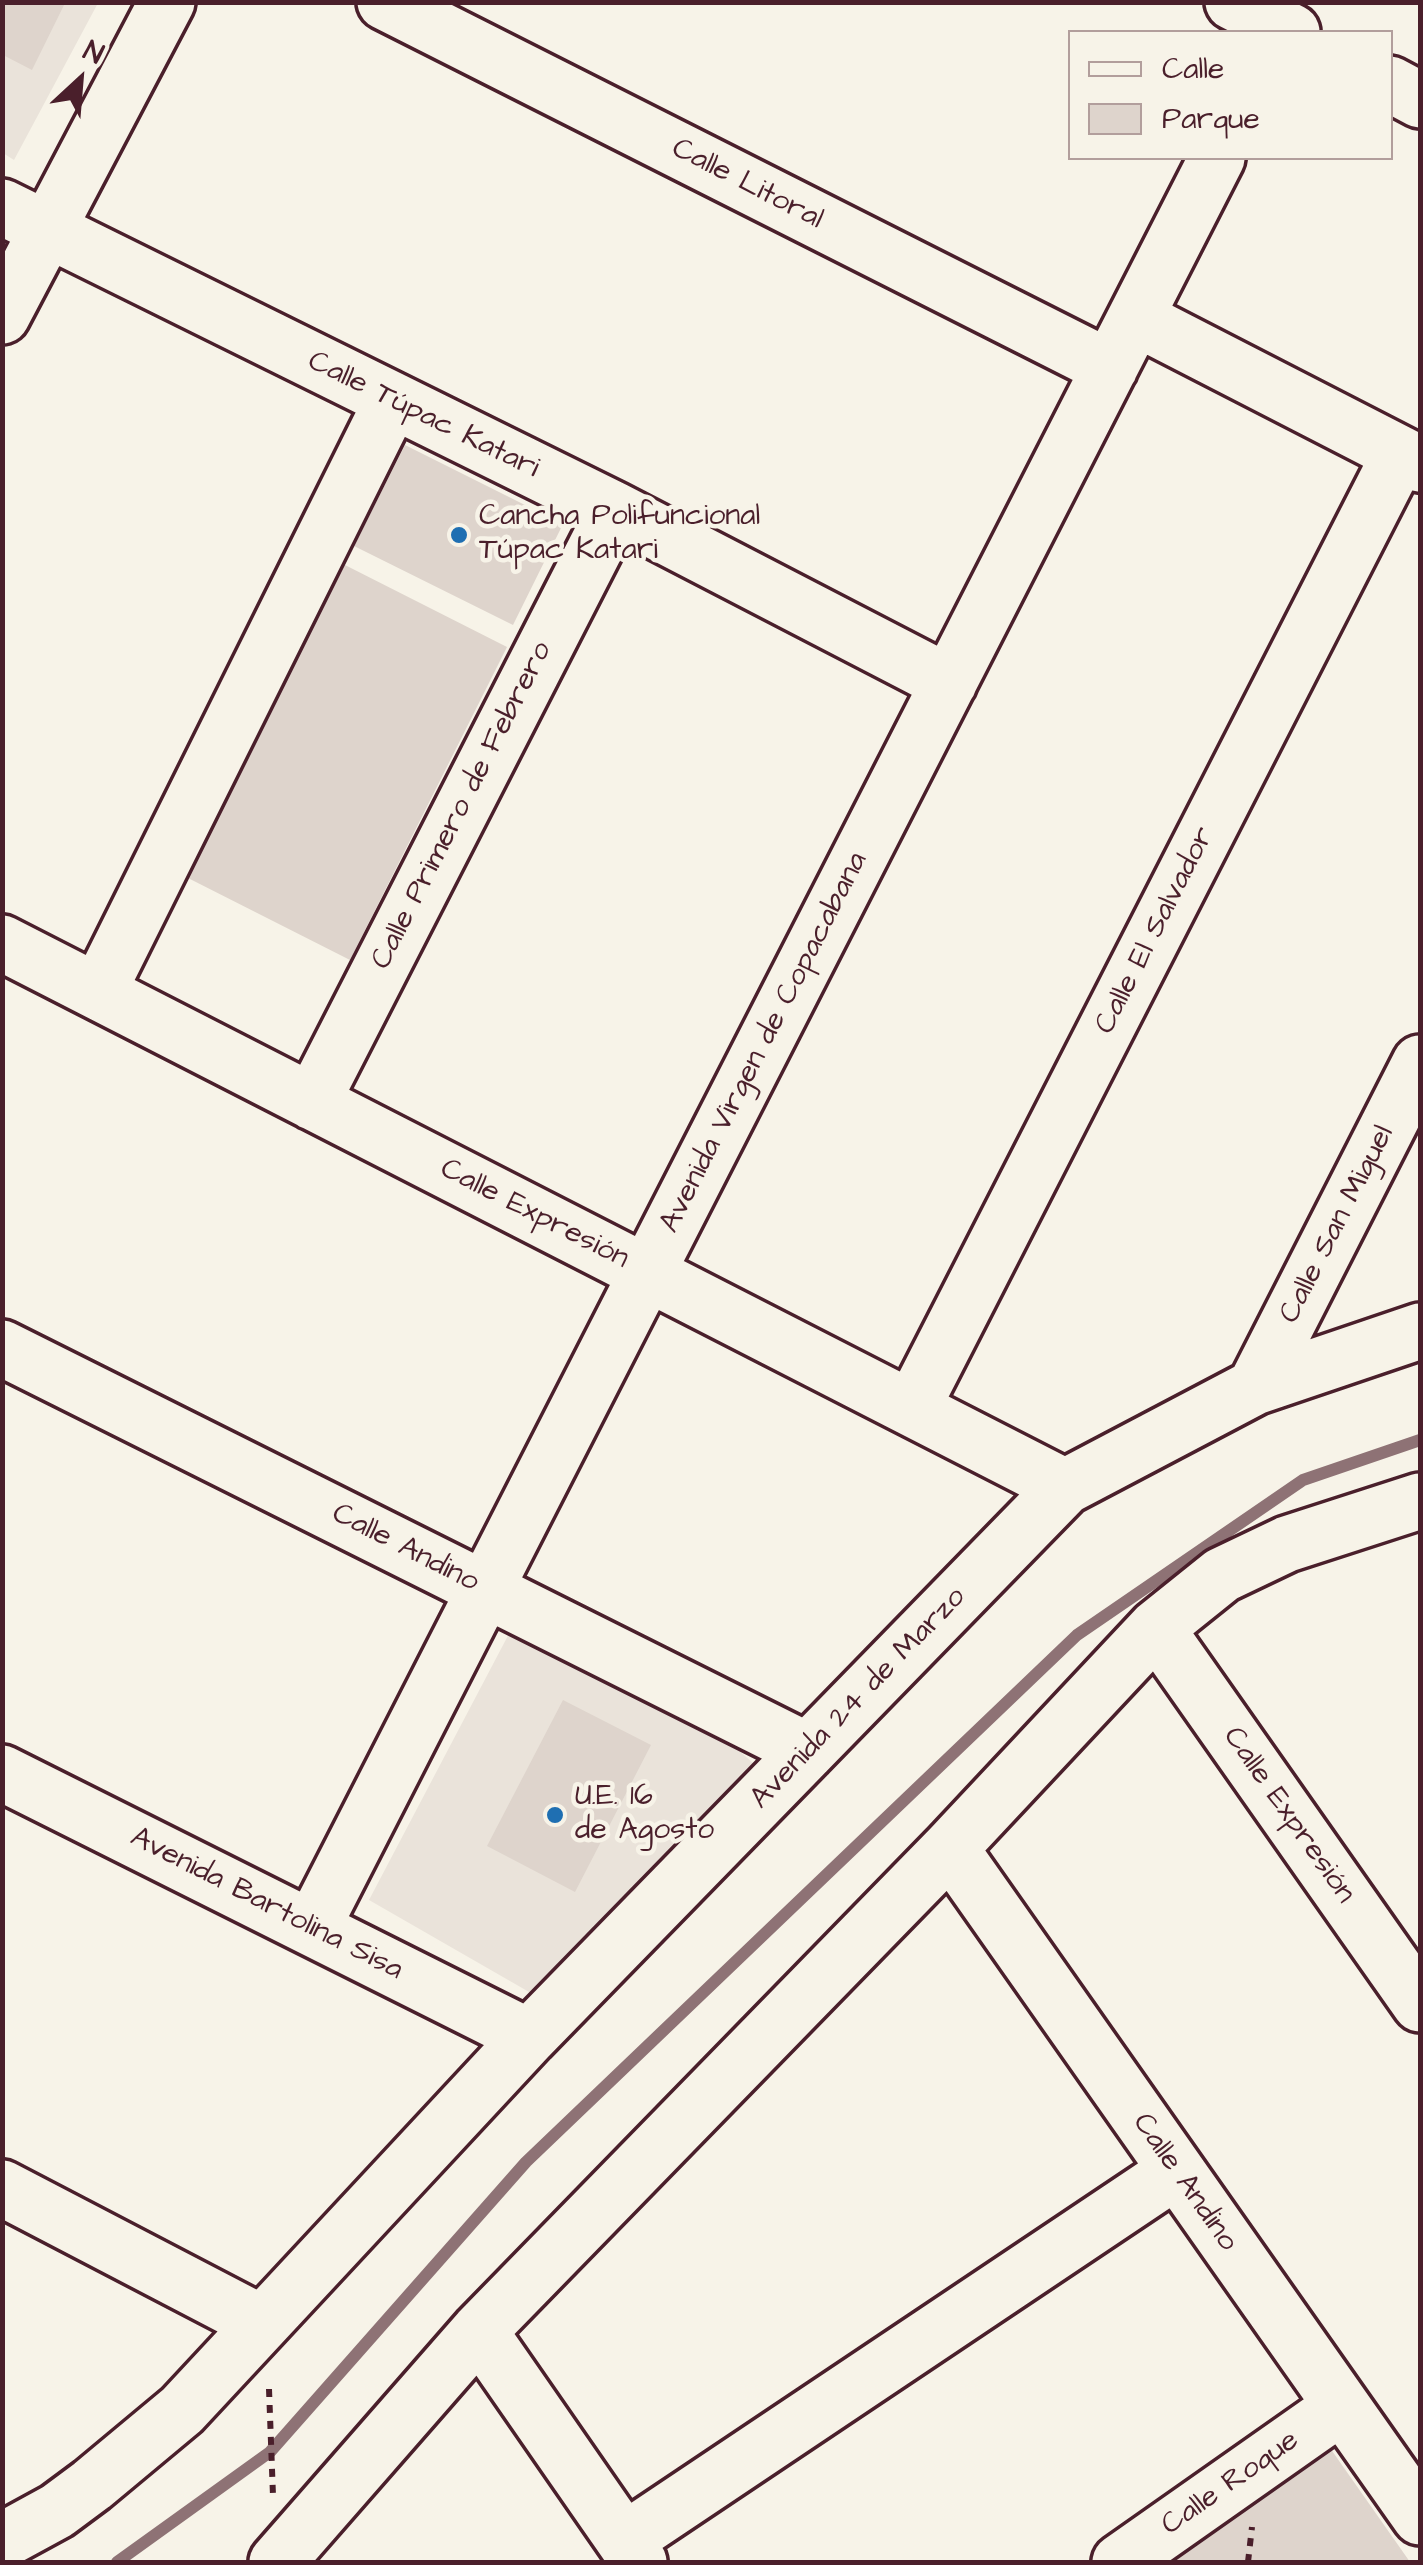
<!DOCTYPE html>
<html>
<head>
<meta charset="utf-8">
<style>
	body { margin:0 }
	#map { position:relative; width:1423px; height:2565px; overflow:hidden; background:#f7f3e8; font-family:"Architects Daughter",sans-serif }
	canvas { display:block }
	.frame { position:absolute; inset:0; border:5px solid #4a1f2b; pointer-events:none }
	.legend { position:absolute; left:1068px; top:30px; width:325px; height:130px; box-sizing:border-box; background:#f7f3e8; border:2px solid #b29e9c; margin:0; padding:12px 18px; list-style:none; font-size:30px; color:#4a1f2b }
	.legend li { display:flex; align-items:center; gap:20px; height:50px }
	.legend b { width:50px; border:2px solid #b29e9c }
	.north { position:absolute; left:30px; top:30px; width:100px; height:100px; -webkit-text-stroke:8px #f7f3e8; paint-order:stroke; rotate:26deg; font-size:28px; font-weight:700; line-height:40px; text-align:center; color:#4a1f2b }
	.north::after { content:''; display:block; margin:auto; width:35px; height:45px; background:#4a1f2b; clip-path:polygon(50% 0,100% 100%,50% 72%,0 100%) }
</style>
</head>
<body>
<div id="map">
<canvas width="1423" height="2565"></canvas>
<div class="frame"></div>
<ul class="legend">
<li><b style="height:12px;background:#f7f3e8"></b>Calle</li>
<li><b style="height:28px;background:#ded4cc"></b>Parque</li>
</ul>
<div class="north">N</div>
</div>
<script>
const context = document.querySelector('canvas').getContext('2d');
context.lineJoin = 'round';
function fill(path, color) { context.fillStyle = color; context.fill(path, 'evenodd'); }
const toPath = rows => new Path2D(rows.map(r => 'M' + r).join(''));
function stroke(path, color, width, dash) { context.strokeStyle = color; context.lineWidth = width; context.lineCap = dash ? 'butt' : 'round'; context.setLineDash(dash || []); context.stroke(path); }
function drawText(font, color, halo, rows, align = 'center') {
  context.font = font + ' "Architects Daughter",sans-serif'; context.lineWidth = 9; context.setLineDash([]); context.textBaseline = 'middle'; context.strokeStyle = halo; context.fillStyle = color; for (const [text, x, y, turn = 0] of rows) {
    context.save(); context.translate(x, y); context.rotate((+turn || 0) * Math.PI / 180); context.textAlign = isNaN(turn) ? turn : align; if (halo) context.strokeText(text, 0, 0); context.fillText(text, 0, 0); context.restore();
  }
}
fill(toPath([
	[2,3,98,3,14,160,3,153],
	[512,1628,717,1731,763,1772,543,2000,369,1900]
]), '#eae3da');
fill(toPath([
	[2,3,65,3,32,70,3,55],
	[405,445,563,524,513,625,354,546],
	[343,564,507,647,350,960,186,877],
	[563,1700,651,1745,575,1892,487,1846],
	[1323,2438,1410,2562,1143,2562]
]), '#ded4cc');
stroke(toPath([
	[117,2562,270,2452,526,2162,1077,1635,1303,1480,1420,1440]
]), '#8e7275', 12);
const minor = toPath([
	[385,2,1110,368],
	[1233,2,1292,32],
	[1390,84,1420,100],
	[2,207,615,510,949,683],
	[2,316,167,2],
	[1136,318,1420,464],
	[2,943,1065,1487],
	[98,992,392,401],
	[312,1102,615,510],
	[2,1348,808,1751],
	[1255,1387,1420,1063],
	[912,1408,1400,454],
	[1156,1628,1420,2004],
	[2,1773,529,2037],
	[950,1848,1420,2517],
	[312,1928,1217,158],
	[2,2188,261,2323],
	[479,2331,639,2562],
	[625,2540,1176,2171],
	[2,2541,57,2511,92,2485,182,2410,529,2037,1065,1487,1255,1387,1420,1331],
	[277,2562,479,2331,950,1848,1156,1628,1222,1575,1287,1544,1420,1501],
	[1120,2562,1342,2406]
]);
stroke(minor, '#4a1f2b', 62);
stroke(toPath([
	[269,2389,273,2496],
	[1248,2562,1252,2527]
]), '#4a1f2b', 6, [8, 8]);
stroke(minor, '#f7f3e8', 55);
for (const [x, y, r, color] of [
	[459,535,10,"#1f6fb2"],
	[555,1815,10,"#1f6fb2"]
]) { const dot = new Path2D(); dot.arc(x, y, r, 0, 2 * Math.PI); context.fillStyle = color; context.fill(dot); stroke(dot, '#f7f3e8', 4); }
drawText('30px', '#4a1f2b', '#f7f3e8', [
	["Calle Litoral",747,185,27],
	["Calle Túpac Katari",423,416,26],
	["Calle Primero de Febrero",463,806,-63],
	["Calle El Salvador",1156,931,-63],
	["Avenida Virgen de Copacabana",765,1043,-63],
	["Calle Expresión",534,1215,27],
	["Calle San Miguel",1338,1225,-63],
	["Calle Andino",405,1549,27],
	["Avenida 24 de Marzo",859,1699,-46],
	["Calle Expresión",1288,1816,55],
	["Avenida Bartolina Sisa",266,1905,27],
	["Calle Andino",1184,2183,55],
	["Calle Roque",1231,2484,-35]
]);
drawText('30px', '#4a1f2b', '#f7f3e8', [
	["Cancha Polifuncional",479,518],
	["Túpac Katari",479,552],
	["U.E. 16",575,1798],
	["de Agosto",575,1832]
], 'left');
</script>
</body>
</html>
